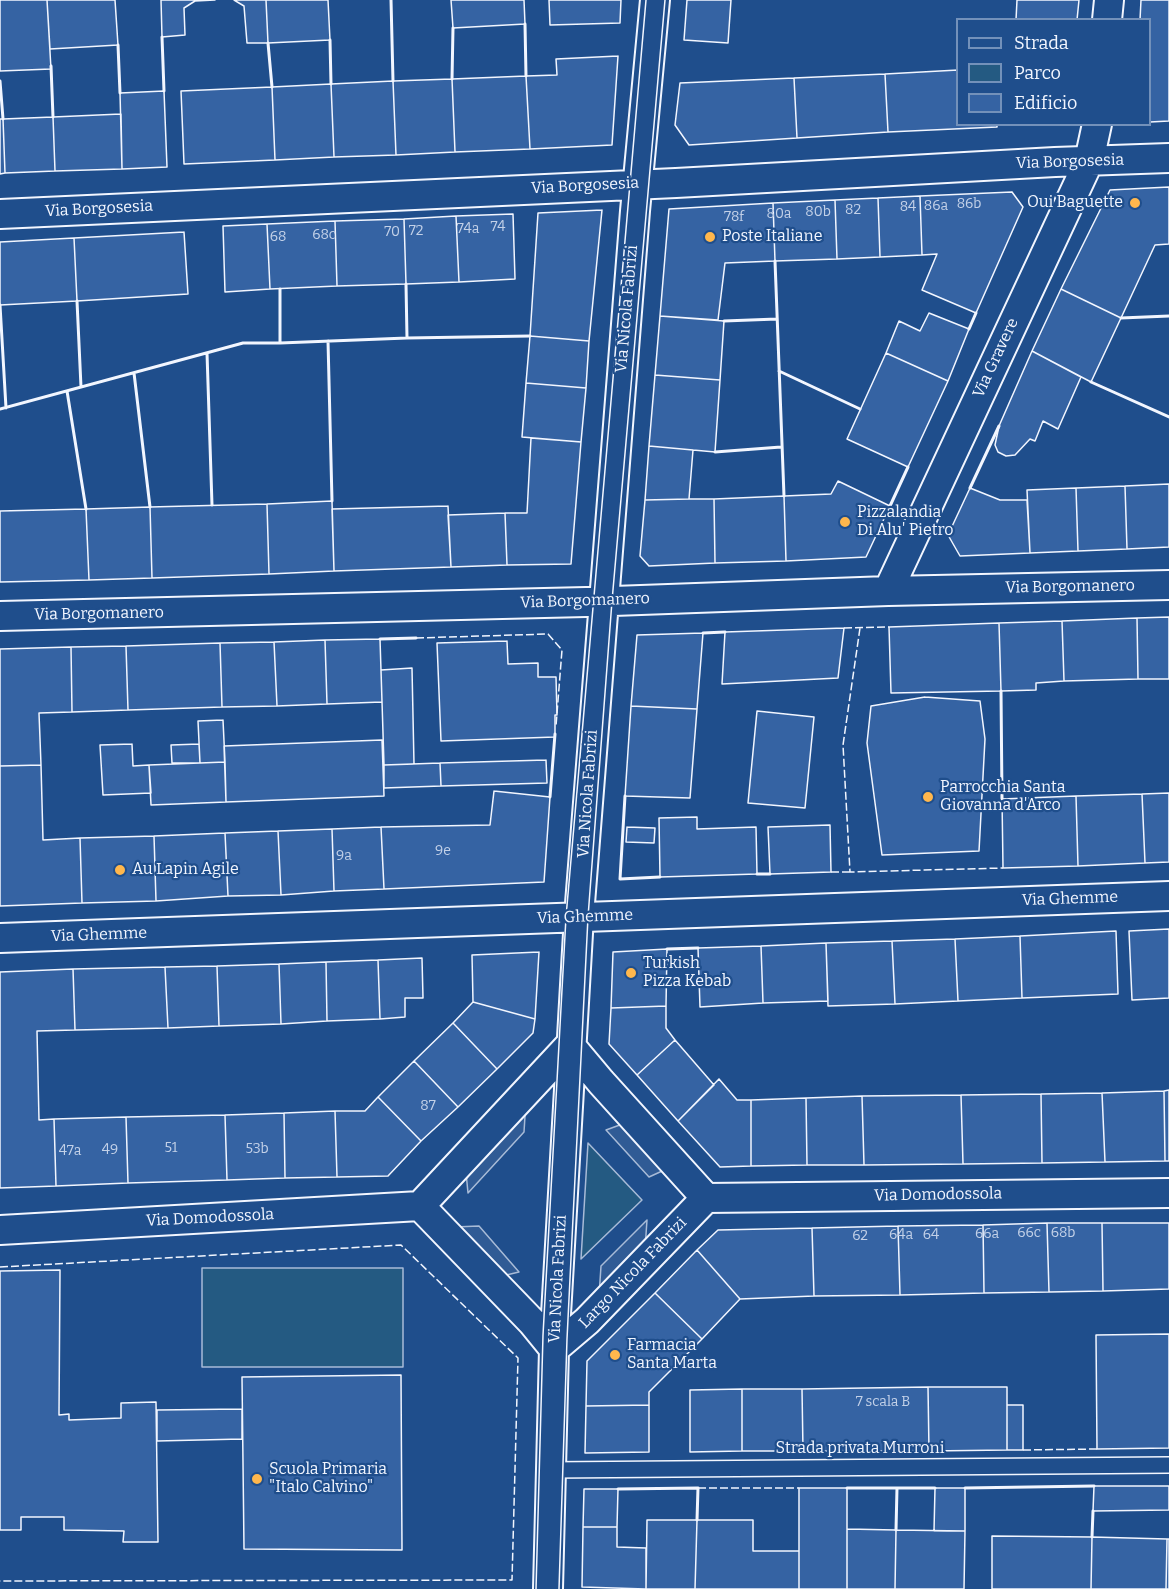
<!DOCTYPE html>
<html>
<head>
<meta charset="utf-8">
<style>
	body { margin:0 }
	#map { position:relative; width:1169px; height:1589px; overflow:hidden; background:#1f4e8c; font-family:Bitter,serif }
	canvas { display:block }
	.legend { position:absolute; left:956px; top:18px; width:195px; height:108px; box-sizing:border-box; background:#1f4e8c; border:2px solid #7391ba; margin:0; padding:8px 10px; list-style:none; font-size:18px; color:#f2f6ff }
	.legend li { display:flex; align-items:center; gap:12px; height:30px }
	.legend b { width:30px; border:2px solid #7391ba }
</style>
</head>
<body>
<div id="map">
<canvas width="1169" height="1589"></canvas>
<ul class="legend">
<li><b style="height:8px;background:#1f4e8c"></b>Strada</li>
<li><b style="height:16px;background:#245a82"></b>Parco</li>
<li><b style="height:16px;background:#3563a3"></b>Edificio</li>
</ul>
</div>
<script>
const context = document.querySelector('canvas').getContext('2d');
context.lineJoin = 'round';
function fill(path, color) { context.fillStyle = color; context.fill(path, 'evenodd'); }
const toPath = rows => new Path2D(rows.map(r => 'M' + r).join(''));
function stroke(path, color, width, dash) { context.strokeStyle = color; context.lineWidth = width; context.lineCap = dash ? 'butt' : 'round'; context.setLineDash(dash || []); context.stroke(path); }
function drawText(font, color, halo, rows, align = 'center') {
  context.font = font + ' Bitter,serif'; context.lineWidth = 4.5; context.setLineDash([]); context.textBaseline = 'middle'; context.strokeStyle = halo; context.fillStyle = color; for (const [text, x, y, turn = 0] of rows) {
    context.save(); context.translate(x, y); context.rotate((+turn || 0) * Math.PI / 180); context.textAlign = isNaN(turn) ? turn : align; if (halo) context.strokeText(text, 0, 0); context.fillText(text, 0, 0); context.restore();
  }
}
const green = toPath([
	[588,1143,642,1200,581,1259,588,1143],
	[202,1268,403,1268,403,1367,202,1367,202,1268]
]);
fill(green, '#245a82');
stroke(green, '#a8bbd7', 1.5);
const parking = toPath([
	[526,1100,524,1132,468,1193,465,1162,526,1100],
	[628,1122,671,1167,649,1177,606,1130,628,1122],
	[647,1220,645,1249,599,1296,601,1266,647,1220],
	[479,1226,519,1272,498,1277,454,1227,479,1226]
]);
fill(parking, '#305b95');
stroke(parking, '#a8bbd7', 1.5);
const building = toPath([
	[0,0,47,0,51,69,0,71,0,0],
	[47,0,115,0,118,45,50,49,47,0],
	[161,0,215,0,195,1,184,8,185,35,162,37,161,0],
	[234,0,266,0,268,43,247,43,244,6,234,0],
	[266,0,328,0,330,40,268,43,266,0],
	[451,0,524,0,525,24,453,28,451,0],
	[549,0,621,0,620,23,550,25,549,0],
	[687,0,731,0,728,43,684,40,687,0],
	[1017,0,1079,0,1077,20,1016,20,1017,0],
	[1141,0,1169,0,1169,121,1150,122,1150,20,1140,20,1141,0],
	[618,56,612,145,530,149,526,76,557,75,556,59,618,56],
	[958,70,958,124,997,124,997,127,888,132,885,74,958,70],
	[885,74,888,132,797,138,794,78,885,74],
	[526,76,530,149,455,152,452,79,526,76],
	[794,78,797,138,689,145,675,125,680,83,794,78],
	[452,79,455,152,396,155,393,81,452,79],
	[393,81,396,155,334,157,331,84,393,81],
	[331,84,334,157,275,160,272,87,331,84],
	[272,87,275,160,184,164,181,91,272,87],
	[164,91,167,167,122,169,120,93,164,91],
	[121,114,122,169,55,171,53,117,121,114],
	[53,117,55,171,5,173,3,119,53,117],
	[0,119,3,119,5,173,0,174,0,119],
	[1169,187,1169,244,1155,245,1121,318,1061,289,1110,190,1169,187],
	[1012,192,1023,207,976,313,922,290,937,254,922,255,920,196,1012,192],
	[920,196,922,255,880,257,878,198,920,196],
	[878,198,880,257,837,259,835,200,878,198],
	[835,200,837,259,775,261,773,203,835,200],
	[773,203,775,261,725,263,718,320,660,316,669,209,773,203],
	[602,210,589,341,530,336,538,213,602,210],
	[513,214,515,279,459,282,456,216,513,214],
	[456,216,459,282,406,284,404,219,456,216],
	[404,219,406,284,337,286,335,221,404,219],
	[335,221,337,286,270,289,267,224,335,221],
	[267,224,270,289,225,292,223,226,267,224],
	[184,232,188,294,77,301,74,238,184,232],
	[74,238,77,301,0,305,0,242,74,238],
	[1061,289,1121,318,1091,382,1032,351,1061,289],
	[929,313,969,329,948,381,886,353,899,321,920,331,929,313],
	[660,316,724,321,720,380,655,375,660,316],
	[530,336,589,341,586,388,526,383,530,336],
	[1032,351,1081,377,1058,429,1043,421,1035,441,1030,439,1015,455,1006,456,998,452,995,445,999,426,1032,351],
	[886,353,948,381,908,467,847,439,886,353],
	[655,375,720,380,715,452,649,446,655,375],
	[526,383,586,388,581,442,522,437,526,383],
	[531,438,581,442,571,564,507,565,505,513,527,513,531,438],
	[649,446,693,450,689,499,645,500,649,446],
	[838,481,890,506,866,557,786,561,784,496,831,494,838,481],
	[1169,484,1169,547,1127,549,1125,486,1169,484],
	[1125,486,1127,549,1078,551,1076,488,1125,486],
	[970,488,1000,500,1027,500,1030,553,960,556,948,535,970,488],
	[1076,488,1078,551,1030,553,1027,490,1076,488],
	[784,496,786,561,715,563,714,499,784,496],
	[689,499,714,499,715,563,649,566,640,556,645,500,689,499],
	[332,501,334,571,269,574,267,504,332,501],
	[267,504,269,574,152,578,150,507,267,504],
	[448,506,451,567,334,571,332,509,448,506],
	[150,507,152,578,89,580,86,509,150,507],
	[86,509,89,580,0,582,0,511,86,509],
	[505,513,507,565,451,567,448,515,505,513],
	[1169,617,1169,679,1138,679,1137,618,1169,617],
	[1137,618,1138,679,1064,681,1062,621,1137,618],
	[1062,621,1064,681,1036,683,1036,690,1001,691,999,623,1062,621],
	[999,623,1001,691,891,693,889,627,999,623],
	[844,628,838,678,722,684,725,632,844,628],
	[703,633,697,709,631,706,637,635,703,633],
	[380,639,382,702,327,704,325,640,380,639],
	[325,640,327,704,277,706,274,642,325,640],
	[507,641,508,664,538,663,538,677,556,677,557,715,555,715,555,737,441,741,437,643,507,641],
	[274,642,277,706,222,707,220,643,274,642],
	[220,643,222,707,128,710,126,646,220,643],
	[126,646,128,710,72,712,71,647,126,646],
	[71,647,72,712,39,713,41,765,0,766,0,649,71,647],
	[412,668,414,764,384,765,381,670,412,668],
	[925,697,980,701,985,739,979,851,882,855,867,743,871,706,925,697],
	[631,706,697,709,690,798,625,796,631,706],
	[757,711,814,717,805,808,748,803,757,711],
	[223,720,225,762,200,763,198,721,223,720],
	[382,740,384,796,226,802,224,746,382,740],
	[132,744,133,766,149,765,151,793,103,795,100,745,132,744],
	[199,744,200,763,172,763,171,745,199,744],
	[546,760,547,783,441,786,440,763,546,760],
	[225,762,226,802,151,805,149,765,225,762],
	[440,763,441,786,384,788,384,765,440,763],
	[41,765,43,840,80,838,82,903,0,906,0,766,41,765],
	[494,791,550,797,544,882,384,889,381,827,490,825,494,791],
	[1169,793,1169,862,1145,863,1142,794,1169,793],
	[1142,794,1145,863,1078,866,1076,796,1142,794],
	[1076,796,1078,866,1003,868,1002,799,1076,796],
	[697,817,697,829,756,827,757,874,660,877,659,818,697,817],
	[830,825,831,872,770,874,768,827,830,825],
	[381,827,384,889,334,891,332,829,381,827],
	[627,827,655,828,654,843,626,842,627,827],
	[332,829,334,891,281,895,278,831,332,829],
	[278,831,281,895,228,896,225,833,278,831],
	[225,833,228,896,156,901,154,836,225,833],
	[154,836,156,901,82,903,80,838,154,836],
	[1169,929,1169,998,1132,1000,1129,931,1169,929],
	[1116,931,1118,994,1022,998,1020,936,1116,931],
	[1020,936,1022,998,958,1001,955,939,1020,936],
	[955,939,958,1001,895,1004,892,941,955,939],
	[892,941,895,1004,828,1006,826,943,892,941],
	[826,943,828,1001,763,1003,761,946,826,943],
	[761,946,763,1003,700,1007,698,948,761,946],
	[667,949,666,1006,611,1008,613,952,667,949],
	[539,952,535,1019,473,1002,472,955,539,952],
	[422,958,423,998,405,998,405,1017,380,1019,378,960,422,958],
	[378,960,380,1019,327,1021,326,962,378,960],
	[326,962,327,1021,281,1024,279,964,326,962],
	[279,964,281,1024,219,1026,217,966,279,964],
	[217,966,219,1026,168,1028,165,967,217,966],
	[165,967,168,1028,75,1030,73,969,165,967],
	[73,969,75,1030,37,1031,39,1120,54,1119,56,1186,0,1188,0,972,73,969],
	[473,1002,535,1019,533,1033,497,1069,453,1023,473,1002],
	[666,1006,666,1028,675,1040,637,1075,609,1044,611,1008,666,1006],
	[453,1023,497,1069,458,1107,414,1061,453,1023],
	[675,1040,714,1085,678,1121,637,1075,675,1040],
	[414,1061,458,1107,421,1141,378,1097,414,1061],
	[719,1079,737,1100,751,1100,751,1166,720,1167,678,1121,719,1079],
	[1169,1090,1169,1161,1165,1161,1164,1091,1169,1090],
	[1164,1091,1165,1161,1105,1162,1102,1093,1164,1091],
	[1102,1093,1105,1162,1042,1163,1041,1094,1102,1093],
	[1041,1094,1042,1163,963,1164,961,1095,1041,1094],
	[961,1095,963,1164,864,1165,862,1096,961,1095],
	[862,1096,864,1165,807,1165,806,1098,862,1096],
	[378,1097,421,1141,388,1176,337,1177,335,1111,365,1111,378,1097],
	[806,1098,807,1165,751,1166,751,1100,806,1098],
	[335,1111,337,1177,285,1178,284,1113,335,1111],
	[284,1113,285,1178,227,1180,225,1115,284,1113],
	[225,1115,227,1180,128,1183,126,1117,225,1115],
	[126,1117,128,1183,56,1186,54,1119,126,1117],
	[1047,1223,1049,1292,984,1293,983,1225,1047,1223],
	[1047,1223,1102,1223,1103,1291,1049,1292,1047,1223],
	[1102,1223,1169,1223,1169,1289,1103,1291,1102,1223],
	[983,1225,984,1293,900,1295,898,1226,983,1225],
	[898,1226,900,1295,814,1296,812,1228,898,1226],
	[812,1228,814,1296,740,1299,697,1250,718,1230,812,1228],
	[697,1250,740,1299,702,1339,655,1293,697,1250],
	[60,1270,59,1415,69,1414,69,1420,121,1418,121,1403,156,1402,158,1542,123,1542,124,1531,64,1530,64,1517,21,1517,21,1530,0,1530,0,1271,60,1270],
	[655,1293,702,1339,649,1392,649,1405,586,1406,587,1361,655,1293],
	[1169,1334,1169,1448,1097,1449,1096,1335,1169,1334],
	[401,1375,402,1550,244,1549,242,1377,401,1375],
	[928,1387,929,1451,803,1451,802,1389,928,1387],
	[928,1387,1007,1387,1007,1450,929,1451,928,1387],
	[742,1389,742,1451,690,1452,690,1390,742,1389],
	[742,1389,802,1389,803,1451,742,1451,742,1389],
	[649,1405,649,1452,585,1453,586,1406,649,1405],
	[1007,1405,1023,1405,1023,1450,1007,1450,1007,1405],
	[242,1409,242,1439,157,1441,157,1410,242,1409],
	[1094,1486,1169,1486,1169,1510,1093,1511,1094,1486],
	[799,1488,847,1488,847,1589,799,1589,799,1488],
	[935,1488,965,1488,965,1531,934,1531,935,1488],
	[584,1489,618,1489,617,1527,583,1527,584,1489],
	[647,1520,697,1520,695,1589,646,1589,647,1520],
	[697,1520,753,1520,753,1551,799,1551,799,1589,695,1589,697,1520],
	[583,1527,617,1527,617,1547,646,1548,646,1589,582,1587,583,1527],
	[847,1529,896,1530,895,1589,847,1589,847,1529],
	[896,1530,965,1531,964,1589,895,1589,896,1530],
	[992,1536,1092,1537,1091,1589,992,1589,992,1536],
	[1092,1537,1167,1539,1166,1589,1091,1589,1092,1537],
	[1167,1539,1169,1539,1169,1589,1166,1589,1167,1539]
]);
fill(building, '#3563a3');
stroke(building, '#f2f6ff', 1.5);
const service = toPath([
	[551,1470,1169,1465]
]);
const minor = toPath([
	[1107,20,1109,0],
	[0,214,676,183,1055,162,1169,158],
	[888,591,1089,161,1097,124],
	[0,616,586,602,888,591,1169,585],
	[0,938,1169,896],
	[570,1045,601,1082,706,1198,587,1321,554,1349,532,1322,420,1206,570,1045],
	[706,1198,1169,1193],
	[0,1230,420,1206],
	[548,1589,554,1349,579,916,635,211,655,0]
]);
stroke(service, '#f2f6ff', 18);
stroke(minor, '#f2f6ff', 32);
stroke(service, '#1f4e8c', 15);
stroke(minor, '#1f4e8c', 28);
stroke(toPath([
	[536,1589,543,1335,566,917,646,0],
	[559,1589,567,1339,588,917,612,601,665,0]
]), '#f2f6ff', 1.5);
stroke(toPath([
	[844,628,889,627],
	[860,628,843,745,850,872,1003,868],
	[416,638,548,634,562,650,556,726],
	[831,872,850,872],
	[0,1267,401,1245,518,1358,512,1580,0,1581],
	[1023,1450,1097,1449],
	[698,1488,799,1488]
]), '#f2f6ff', 1.5, [8, 3]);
stroke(toPath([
	[391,0,393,81],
	[525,24,526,76],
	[162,37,164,91],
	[330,40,331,84],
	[268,43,272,87],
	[118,45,120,93],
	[51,66,53,117],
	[452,79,453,28],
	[0,81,3,119],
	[775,261,784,496],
	[77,301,81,387],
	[0,305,6,408],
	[1121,318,1169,316],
	[724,321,777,319],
	[969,329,976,313],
	[407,338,530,336],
	[328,341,332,501],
	[280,343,407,338,406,284],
	[207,353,212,505],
	[779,371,860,409],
	[134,373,150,507],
	[1091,382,1169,417],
	[67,391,86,509],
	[0,409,243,343,280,343,280,289],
	[715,452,781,447],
	[970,488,999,426],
	[890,506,908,467],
	[703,633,725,632],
	[380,639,416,638],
	[1001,691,1002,799],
	[625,796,620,879,660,877],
	[550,797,555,734],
	[757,874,770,874],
	[667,949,698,948],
	[847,1488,897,1488,896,1530],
	[897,1488,935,1488],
	[965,1488,1094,1486],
	[618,1489,698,1488,697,1520],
	[1092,1537,1093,1511]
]), '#f2f6ff', 3);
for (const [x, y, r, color] of [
	[1135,203,6,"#ffb74d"],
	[710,237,6,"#ffb74d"],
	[845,522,6,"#ffb74d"],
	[928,797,6,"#ffb74d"],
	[120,870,6,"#ffb74d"],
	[631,973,6,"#ffb74d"],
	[615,1355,6,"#ffb74d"],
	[257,1479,6,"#ffb74d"]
]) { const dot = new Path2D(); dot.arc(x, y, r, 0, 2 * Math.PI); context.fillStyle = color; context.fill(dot); stroke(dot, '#1f4e8c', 2); }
drawText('14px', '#c3d1e8', null, [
	["86b",969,204],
	["86a",936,206],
	["84",908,207],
	["82",853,210],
	["80b",818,212],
	["80a",779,214],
	["78f",734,217],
	["74",498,227],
	["74a",468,229],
	["72",416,231],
	["70",392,232],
	["68c",324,235],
	["68",278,237],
	["9e",443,851],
	["9a",344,856],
	["87",428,1106],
	["51",171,1148],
	["53b",257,1149],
	["49",110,1150],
	["47a",70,1151],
	["66c",1029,1233],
	["68b",1063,1233],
	["66a",987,1234],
	["64a",901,1235],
	["64",931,1235],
	["62",860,1236],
	["7 scala B",883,1402]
]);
drawText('16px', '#f2f6ff', '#1f4e8c', [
	["Via Borgosesia",1070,162,-2],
	["Via Borgosesia",585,186,-3],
	["Via Borgosesia",99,209,-3],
	["Via Nicola Fabrizi",627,309,-85],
	["Via Gravere",996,358,-65],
	["Via Borgomanero",1070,587,-1],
	["Via Borgomanero",585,601,-2],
	["Via Borgomanero",99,614,-1],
	["Via Nicola Fabrizi",588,794,-86],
	["Via Ghemme",1070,899,-2],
	["Via Ghemme",585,917,-2],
	["Via Ghemme",99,935,-2],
	["Via Domodossola",938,1195,-1],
	["Via Domodossola",210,1218,-3],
	["Largo Nicola Fabrizi",633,1273,-46],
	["Via Nicola Fabrizi",558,1279,-87],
	["Strada privata Murroni",860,1449]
]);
drawText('16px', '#f2f6ff', '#1f4e8c', [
	["Oui Baguette",1123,203,"right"],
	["Poste Italiane",722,237],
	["Pizzalandia",857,513],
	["Di Alu' Pietro",857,531],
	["Parrocchia Santa",940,788],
	["Giovanna d'Arco",940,806],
	["Au Lapin Agile",132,870],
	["Turkish",643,964],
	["Pizza Kebab",643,982],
	["Farmacia",627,1346],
	["Santa Marta",627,1364],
	["Scuola Primaria",269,1470],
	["\"Italo Calvino\"",269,1488]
], 'left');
</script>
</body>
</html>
